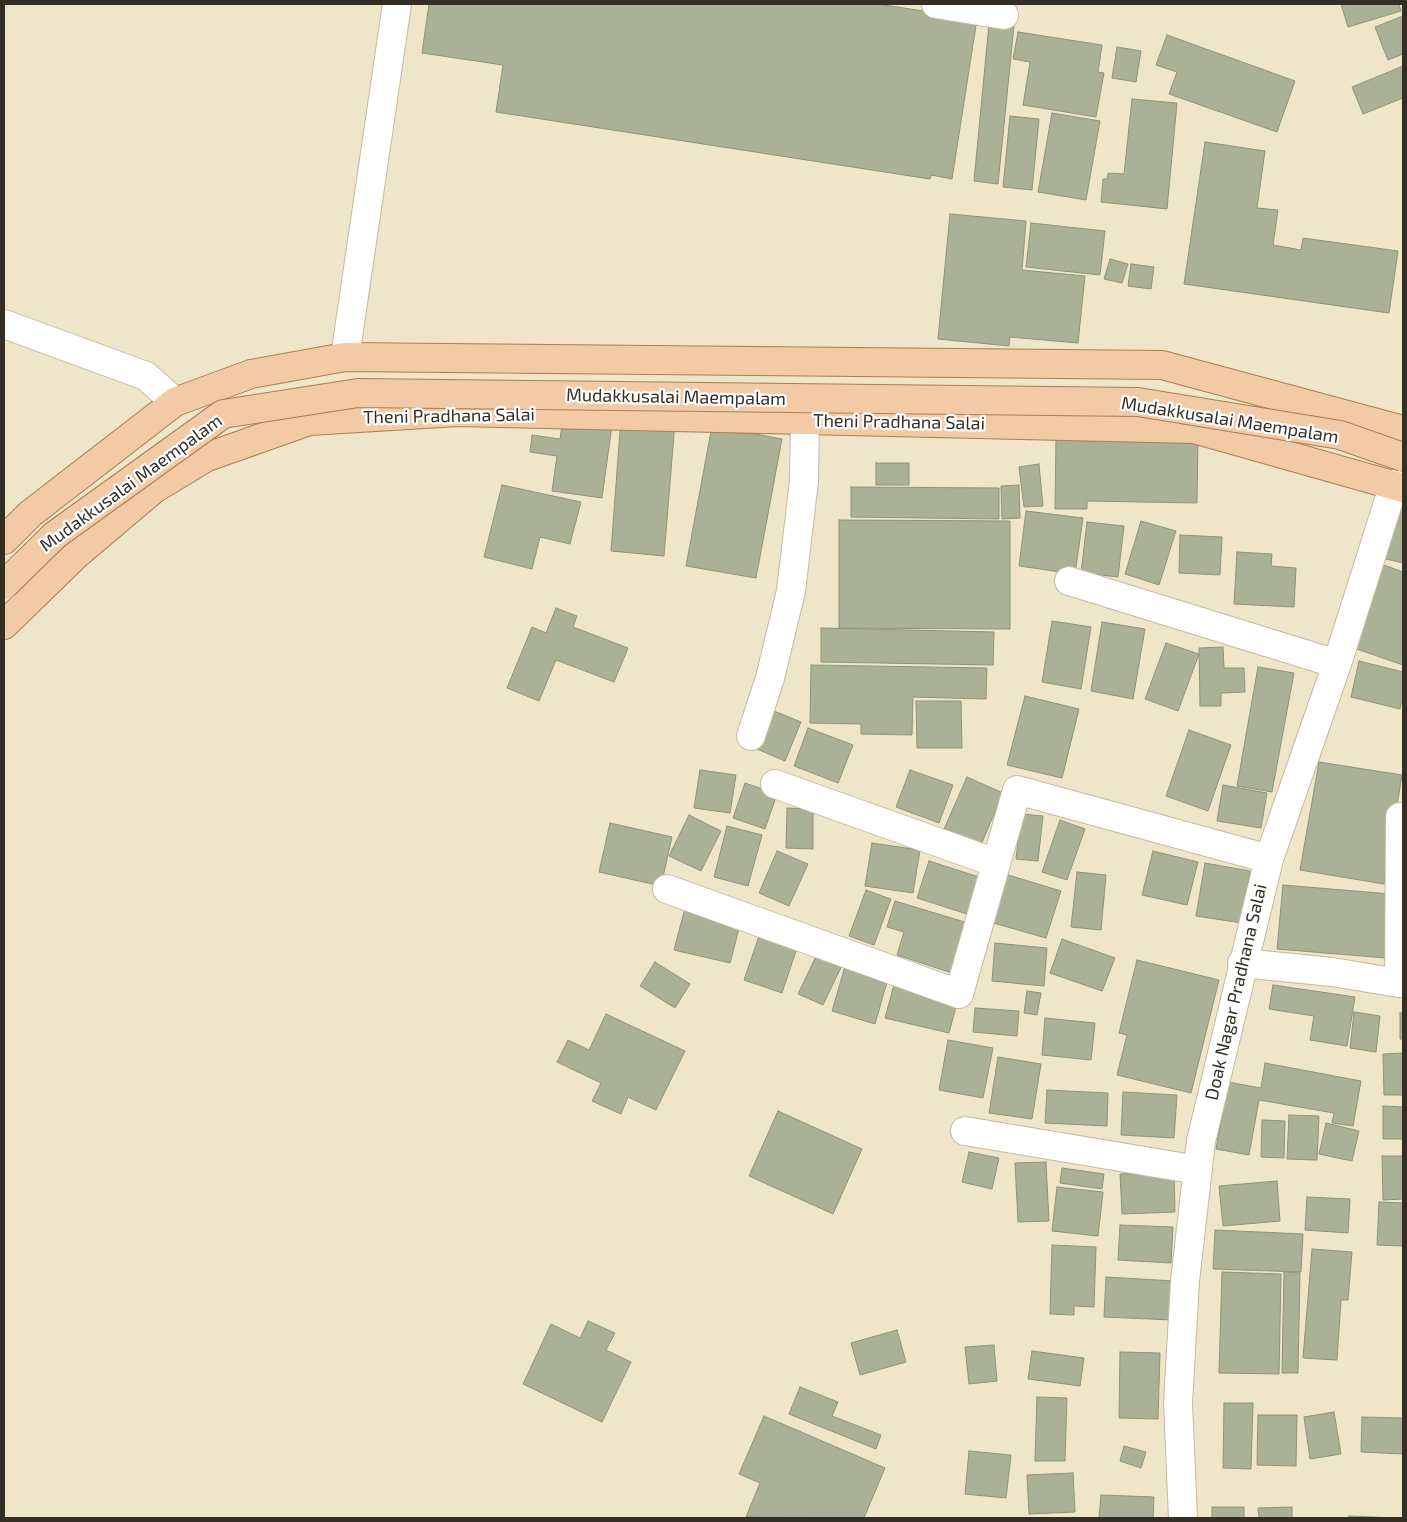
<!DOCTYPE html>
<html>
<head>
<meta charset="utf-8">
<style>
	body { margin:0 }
	#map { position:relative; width:1407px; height:1522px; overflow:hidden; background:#efe5c8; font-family:"Exo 2",sans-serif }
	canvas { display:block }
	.frame { position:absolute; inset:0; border:5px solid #332f25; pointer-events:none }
</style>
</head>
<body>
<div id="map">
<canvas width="1407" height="1522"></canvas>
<div class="frame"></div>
</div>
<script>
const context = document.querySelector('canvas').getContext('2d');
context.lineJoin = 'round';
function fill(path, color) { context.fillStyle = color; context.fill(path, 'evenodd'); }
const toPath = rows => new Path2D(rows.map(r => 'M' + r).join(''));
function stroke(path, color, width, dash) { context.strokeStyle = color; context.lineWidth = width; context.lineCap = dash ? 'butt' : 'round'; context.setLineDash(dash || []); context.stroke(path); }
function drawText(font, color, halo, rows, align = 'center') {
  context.font = font + ' "Exo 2",sans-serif'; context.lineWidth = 4.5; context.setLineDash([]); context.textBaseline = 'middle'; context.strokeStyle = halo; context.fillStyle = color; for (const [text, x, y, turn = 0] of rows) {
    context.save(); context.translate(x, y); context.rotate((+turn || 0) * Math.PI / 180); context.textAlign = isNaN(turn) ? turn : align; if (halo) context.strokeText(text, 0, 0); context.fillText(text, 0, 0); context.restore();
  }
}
const building = toPath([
	[429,4,877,4,977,19,952,179,931,175,930,179,496,112,503,65,422,53,429,4],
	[1341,4,1399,4,1401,11,1348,27,1341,4],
	[1403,16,1403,54,1388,60,1375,27,1403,16],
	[989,24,1014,26,998,184,974,181,989,24],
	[1018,32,1102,45,1098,72,1104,73,1096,117,1023,105,1030,62,1013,59,1018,32],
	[1167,35,1295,81,1277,132,1169,94,1177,72,1156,65,1167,35],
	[1117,47,1141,51,1136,82,1112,78,1117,47],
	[1403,66,1403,98,1363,114,1352,87,1403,66],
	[1132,99,1177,103,1167,209,1101,202,1103,179,1107,179,1108,173,1124,174,1132,99],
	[1052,113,1100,121,1086,200,1038,192,1052,113],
	[1010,116,1039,119,1032,190,1003,187,1010,116],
	[1205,142,1265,151,1257,208,1278,210,1273,245,1301,250,1303,238,1398,251,1389,313,1184,284,1205,142],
	[950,214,1026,221,1022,270,1085,276,1078,343,1010,337,1009,346,938,339,950,214],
	[1031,223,1105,231,1100,275,1026,267,1031,223],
	[1110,259,1128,264,1122,283,1104,279,1110,259],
	[1131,264,1154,267,1151,289,1128,286,1131,264],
	[563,418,612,425,602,498,552,491,557,456,530,452,532,435,560,439,563,418],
	[621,418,675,422,664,556,611,551,621,418],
	[712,426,782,439,756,578,686,566,712,426],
	[1056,437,1198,438,1197,503,1087,501,1087,509,1055,509,1056,437],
	[876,463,909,463,909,485,876,485,876,463],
	[1039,464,1043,506,1024,507,1019,467,1039,464],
	[502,485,581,502,570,544,540,537,532,569,484,557,502,485],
	[1019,485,1020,518,1002,519,1001,486,1019,485],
	[851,487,999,488,999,519,851,517,851,487],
	[1403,498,1403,563,1377,557,1403,498],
	[1026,511,1083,518,1075,574,1019,566,1026,511],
	[839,520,1010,521,1010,629,839,628,839,520],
	[1141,521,1176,531,1159,585,1125,574,1141,521],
	[1087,522,1124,526,1118,577,1081,573,1087,522],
	[1180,535,1222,537,1220,575,1179,573,1180,535],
	[1237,552,1272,554,1271,566,1296,568,1294,607,1234,604,1237,552],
	[1381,564,1403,572,1403,665,1351,647,1381,564],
	[556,608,577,616,573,627,628,648,614,682,556,660,539,701,507,688,532,627,546,633,556,608],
	[1052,621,1091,627,1081,689,1042,682,1052,621],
	[1102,622,1145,629,1133,699,1091,691,1102,622],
	[821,628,994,632,993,665,821,662,821,628],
	[1166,643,1199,654,1178,711,1145,699,1166,643],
	[1223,647,1224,668,1244,668,1245,692,1221,693,1221,706,1200,706,1199,648,1223,647],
	[1359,661,1403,672,1403,694,1400,709,1351,697,1359,661],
	[811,665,987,668,986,699,913,697,912,735,861,734,861,724,810,723,811,665],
	[1258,667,1294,673,1272,792,1237,786,1258,667],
	[1025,696,1079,709,1062,778,1007,765,1025,696],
	[916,701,961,701,962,748,917,748,916,701],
	[774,711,801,722,785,761,757,749,774,711],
	[808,728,853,745,838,783,794,766,808,728],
	[1189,730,1231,745,1208,811,1166,796,1189,730],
	[1319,762,1402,775,1384,884,1300,870,1319,762],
	[700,770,736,775,730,813,694,808,700,770],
	[910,770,953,785,939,823,896,807,910,770],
	[967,777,1003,793,981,845,944,829,967,777],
	[745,783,777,794,765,829,733,818,745,783],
	[1223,785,1267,793,1261,828,1217,821,1223,785],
	[787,808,813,809,813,849,786,848,787,808],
	[1021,814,1043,816,1038,861,1016,859,1021,814],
	[689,815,721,831,701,871,669,856,689,815],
	[1060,820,1085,829,1067,880,1042,872,1060,820],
	[610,823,672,837,661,886,599,872,610,823],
	[727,826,762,835,748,886,714,877,727,826],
	[872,843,920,850,913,893,865,886,872,843],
	[777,851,808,864,789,906,759,893,777,851],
	[1153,851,1198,862,1187,905,1142,895,1153,851],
	[929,861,979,877,967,914,917,898,929,861],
	[1205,863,1250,871,1242,923,1196,916,1205,863],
	[1077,872,1106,875,1101,930,1071,927,1077,872],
	[1005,874,1061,891,1046,938,990,922,1005,874],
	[1283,885,1391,894,1386,958,1277,949,1283,885],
	[866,890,891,899,874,945,849,936,866,890],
	[895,901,968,923,952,973,897,955,904,932,887,927,895,901],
	[685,908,741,921,730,963,674,950,685,908],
	[761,930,799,942,782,993,744,980,761,930],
	[1062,939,1115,958,1102,991,1050,973,1062,939],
	[995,943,1047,948,1044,986,992,981,995,943],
	[819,950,844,961,823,1005,798,994,819,950],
	[1137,960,1219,980,1191,1093,1117,1075,1127,1035,1119,1033,1137,960],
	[655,962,690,984,675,1008,640,986,655,962],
	[846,963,889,975,875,1024,832,1011,846,963],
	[895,981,959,996,949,1033,885,1018,895,981],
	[1273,985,1355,997,1347,1046,1310,1040,1314,1016,1269,1009,1273,985],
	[1027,991,1041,993,1037,1015,1024,1013,1027,991],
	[975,1008,1019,1011,1017,1036,973,1032,975,1008],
	[1354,1012,1380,1016,1376,1052,1350,1048,1354,1012],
	[1400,1013,1403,1013,1403,1039,1400,1039,1400,1013],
	[606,1014,685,1051,656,1110,628,1097,621,1114,592,1101,601,1083,557,1062,568,1040,589,1050,606,1014],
	[1045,1018,1095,1023,1091,1060,1042,1055,1045,1018],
	[948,1040,993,1048,983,1098,939,1090,948,1040],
	[1403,1053,1403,1095,1384,1095,1383,1054,1403,1053],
	[998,1057,1041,1064,1032,1119,989,1113,998,1057],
	[1265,1063,1361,1081,1353,1126,1332,1123,1334,1113,1259,1100,1249,1155,1216,1149,1228,1082,1261,1088,1265,1063],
	[1047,1090,1108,1093,1107,1126,1045,1123,1047,1090],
	[1123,1092,1177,1095,1174,1138,1121,1135,1123,1092],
	[1383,1106,1403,1107,1403,1139,1383,1139,1383,1106],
	[778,1111,862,1149,833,1214,749,1176,778,1111],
	[1289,1115,1319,1116,1317,1160,1287,1159,1289,1115],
	[1262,1120,1285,1121,1284,1158,1261,1157,1262,1120],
	[1326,1123,1359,1131,1352,1161,1319,1154,1326,1123],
	[969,1152,999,1158,992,1189,962,1182,969,1152],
	[1382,1156,1403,1156,1403,1199,1383,1200,1382,1156],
	[1046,1162,1049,1221,1018,1222,1015,1163,1046,1162],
	[1062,1168,1104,1174,1102,1189,1060,1183,1062,1168],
	[1174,1172,1175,1212,1122,1214,1120,1174,1174,1172],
	[1277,1181,1280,1221,1223,1226,1219,1186,1277,1181],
	[1057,1187,1103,1192,1098,1236,1052,1231,1057,1187],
	[1307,1197,1350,1199,1348,1233,1305,1230,1307,1197],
	[1379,1202,1403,1203,1403,1246,1377,1245,1379,1202],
	[1120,1225,1173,1227,1171,1263,1118,1260,1120,1225],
	[1215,1230,1303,1234,1301,1272,1213,1269,1215,1230],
	[1052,1245,1096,1247,1094,1307,1074,1306,1074,1315,1050,1314,1052,1245],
	[1312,1249,1352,1252,1348,1300,1341,1300,1337,1360,1303,1358,1312,1249],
	[1222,1272,1281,1274,1279,1374,1219,1373,1222,1272],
	[1284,1272,1300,1273,1298,1373,1282,1373,1284,1272],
	[1106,1277,1174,1281,1172,1320,1104,1317,1106,1277],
	[588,1321,615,1333,606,1350,631,1362,602,1422,523,1384,551,1324,580,1338,588,1321],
	[897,1330,906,1362,860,1375,851,1343,897,1330],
	[994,1345,997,1381,969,1384,965,1347,994,1345],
	[1032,1351,1084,1358,1080,1386,1028,1379,1032,1351],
	[1120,1352,1160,1353,1158,1419,1119,1418,1120,1352],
	[800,1387,838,1402,832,1416,881,1435,876,1449,789,1414,800,1387],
	[1037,1397,1067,1398,1065,1461,1035,1461,1037,1397],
	[1224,1403,1253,1403,1251,1469,1223,1468,1224,1403],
	[1334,1412,1341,1454,1310,1459,1304,1417,1334,1412],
	[1258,1415,1297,1415,1296,1466,1257,1465,1258,1415],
	[764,1416,885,1468,864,1518,746,1517,760,1483,739,1474,764,1416],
	[1362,1417,1403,1418,1403,1454,1361,1452,1362,1417],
	[1124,1446,1146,1452,1141,1468,1120,1461,1124,1446],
	[969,1451,1011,1455,1006,1498,965,1494,969,1451],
	[1073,1473,1075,1512,1029,1514,1027,1475,1073,1473],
	[1101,1495,1154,1497,1153,1518,1099,1518,1101,1495],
	[1212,1507,1244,1507,1244,1518,1212,1518,1212,1507],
	[1292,1507,1292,1518,1259,1518,1258,1508,1292,1507],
	[1349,1516,1395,1518,1349,1518,1349,1516]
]);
fill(building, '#aab196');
stroke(building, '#8c9479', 1);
const minor = toPath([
	[936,4,1004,15],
	[4,324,146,376,175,402],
	[345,357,397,4],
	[1069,581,1337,664],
	[751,736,770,678,791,591,804,481,805,420],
	[775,784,996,863],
	[1400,817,1399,983,1403,983],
	[667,889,959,994,1017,790,1269,859],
	[1242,963,1332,972,1399,983],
	[965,1131,1198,1170],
	[1183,1518,1178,1403,1185,1281,1201,1141,1269,859,1337,664,1394,484]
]);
const major = toPath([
	[4,540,30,514,175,402,251,374,345,357,1162,365,1403,430],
	[4,625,77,554,154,489,207,457,309,421,458,412,1194,429,1403,488]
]);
stroke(minor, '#c4bb9f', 30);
stroke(major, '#aa7d52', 30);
stroke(minor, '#fff', 28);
stroke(major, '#f2caa6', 28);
const majorBridge = toPath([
	[4,585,55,535,223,414,358,393,1138,402,1340,435,1403,457]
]);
stroke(majorBridge, '#aa7d52', 30, []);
stroke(majorBridge, '#f2caa6', 28);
drawText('18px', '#332f25', '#fff', [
	["Mudakkusalai Maempalam",676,397,1],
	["Theni Pradhana Salai",449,416,-1],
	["Mudakkusalai Maempalam",1230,420,9],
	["Theni Pradhana Salai",899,422,1],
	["Mudakkusalai Maempalam",131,483,-36],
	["Doak Nagar Pradhana Salai",1236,992,-77]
]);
</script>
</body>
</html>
